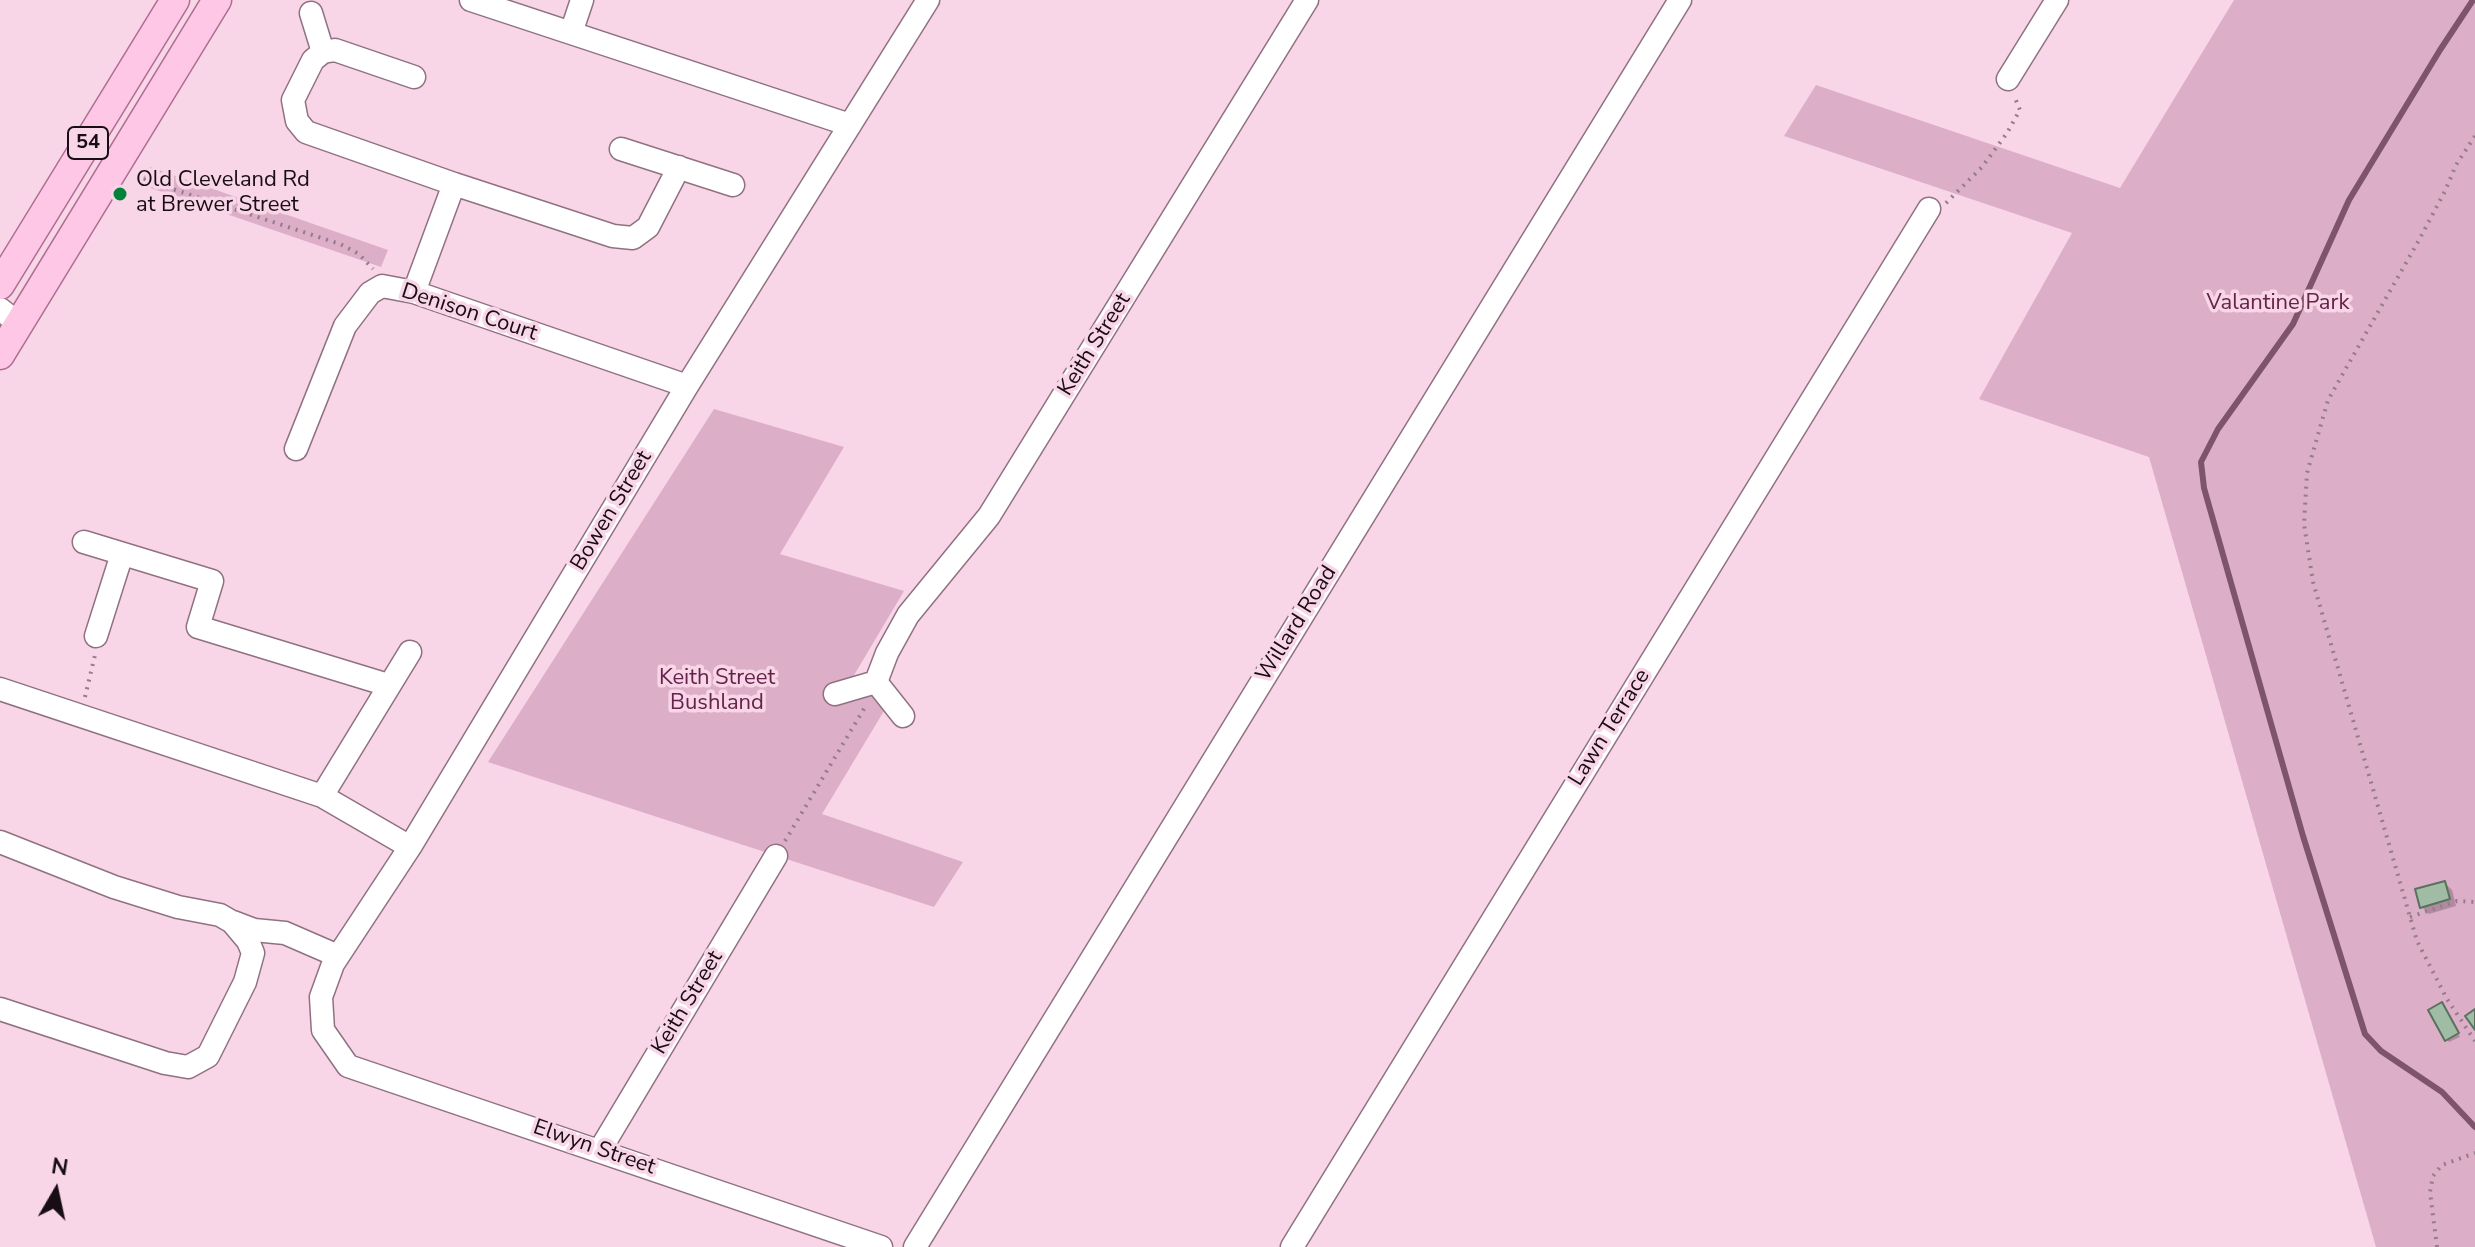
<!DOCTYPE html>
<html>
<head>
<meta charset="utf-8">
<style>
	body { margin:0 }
	#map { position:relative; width:2475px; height:1247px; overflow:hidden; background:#f8d6e8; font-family:"Nunito Sans",sans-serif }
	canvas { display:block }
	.north { position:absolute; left:16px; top:1151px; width:80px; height:80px; -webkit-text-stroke:6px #f8d6e8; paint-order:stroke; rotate:9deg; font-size:22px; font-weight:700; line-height:32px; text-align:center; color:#180d13 }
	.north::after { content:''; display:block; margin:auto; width:28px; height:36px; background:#180d13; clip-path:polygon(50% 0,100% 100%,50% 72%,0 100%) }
</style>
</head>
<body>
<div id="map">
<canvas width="2475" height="1247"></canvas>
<div class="north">N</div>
</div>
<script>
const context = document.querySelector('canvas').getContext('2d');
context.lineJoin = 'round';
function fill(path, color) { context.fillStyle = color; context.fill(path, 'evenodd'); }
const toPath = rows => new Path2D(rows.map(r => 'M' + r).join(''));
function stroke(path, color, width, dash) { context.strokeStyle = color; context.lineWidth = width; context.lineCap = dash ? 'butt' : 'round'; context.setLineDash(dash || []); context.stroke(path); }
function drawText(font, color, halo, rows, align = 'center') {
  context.font = font + ' "Nunito Sans",sans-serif'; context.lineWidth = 7; context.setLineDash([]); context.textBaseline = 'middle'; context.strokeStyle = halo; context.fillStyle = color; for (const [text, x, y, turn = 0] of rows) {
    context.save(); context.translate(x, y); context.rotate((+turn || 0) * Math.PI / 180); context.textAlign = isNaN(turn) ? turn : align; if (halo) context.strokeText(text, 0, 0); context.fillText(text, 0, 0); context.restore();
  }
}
fill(toPath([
	[2234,0,2475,0,2475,1247,2376,1247,2149,457,1979,399,2072,233,1784,136,1816,85,2120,188],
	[150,167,388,250,381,267,139,184],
	[714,409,844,447,780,554,904,591,853,677,896,691,822,814,963,862,934,907,488,762]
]), '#ddaec8');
fill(toPath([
	[2445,883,2452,890,2456,906,2429,914,2422,907],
	[2444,1008,2460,1037,2449,1042,2446,1039]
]), '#0003');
stroke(toPath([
	[2473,0,2440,50,2349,200,2293,324,2218,429,2201,462,2204,488,2303,836,2365,1034,2381,1051,2442,1092,2475,1127]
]), '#7d546b', 6);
const building = toPath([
	[2445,881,2450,899,2420,908,2415,889,2445,881],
	[2442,1002,2459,1033,2445,1041,2428,1010,2442,1002],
	[2475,1009,2475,1030,2465,1016,2475,1009]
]);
fill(building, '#a0bca5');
stroke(building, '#58725d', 2);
const minor = toPath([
	[471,0,850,125],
	[311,13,323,52],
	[571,33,582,0],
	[414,77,335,50,323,52,313,60,293,100,297,121,306,132,454,184],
	[2008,79,2057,0],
	[621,149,733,185],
	[414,292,454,184,613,236,633,238,648,227,679,167],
	[0,309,19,324],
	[296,449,345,326,370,293,382,286,414,292,687,386],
	[84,542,212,581,198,627,388,685],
	[96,636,122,554],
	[876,682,887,653,908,615,989,516,1307,0],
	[0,689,322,796,410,847],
	[835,694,876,682,903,716],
	[322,796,410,652],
	[0,842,114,887,178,907,220,915,232,922,248,941,253,953,245,982,208,1056,188,1067,165,1063,0,1009],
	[233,922,254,930,285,933,338,956],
	[600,1150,776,856],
	[881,1247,348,1066,323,1030,321,997,333,964,410,847,687,386,928,0],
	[915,1247,1680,0],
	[1292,1247,1929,209]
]);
const major = toPath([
	[0,285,175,0],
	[0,355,217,0]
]);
stroke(minor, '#907181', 25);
stroke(major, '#ae6d92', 31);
stroke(toPath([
	[2475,136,2456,165,2445,191,2419,240,2328,400,2307,473,2304,524,2313,582,2417,941,2447,999,2475,1041],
	[136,177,340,244,359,254,373,269],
	[1946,203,1982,167,2007,133,2020,110,2015,98],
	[85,697,95,655],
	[785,841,865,707],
	[2410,917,2457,901,2475,902],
	[2437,1247,2430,1192,2433,1176,2442,1165,2475,1153]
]), '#947c89', 4, [2, 6]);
stroke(minor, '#fff', 22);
stroke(major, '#fec7e6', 28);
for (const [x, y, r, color] of [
	[120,194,8,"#04813a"]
]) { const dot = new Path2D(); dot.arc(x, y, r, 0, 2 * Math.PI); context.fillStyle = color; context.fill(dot); stroke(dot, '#f8d6e8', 3); }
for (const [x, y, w] of [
	[88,143,40]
]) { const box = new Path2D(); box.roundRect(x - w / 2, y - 16, w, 32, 6); context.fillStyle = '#f8d6e8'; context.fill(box); stroke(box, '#180d13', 2); }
drawText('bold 20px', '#180d13', null, [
	["54",88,143]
]);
drawText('22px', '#180d13', '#f8d6e8', [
	["Old Cleveland Rd",136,181],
	["at Brewer Street",136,206]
], 'left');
drawText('22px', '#63234b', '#f8d6e8', [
	["Valantine Park",2278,304],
	["Keith Street",717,679],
	["Bushland",717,704]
]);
drawText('22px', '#180d13', '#f8d6e8', [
	["Denison Court",469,313,18],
	["Keith Street",1095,345,-58],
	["Bowen Street",612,511,-59],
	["Willard Road",1297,624,-58],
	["Lawn Terrace",1610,728,-58],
	["Keith Street",688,1003,-59],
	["Elwyn Street",594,1148,19]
]);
</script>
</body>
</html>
